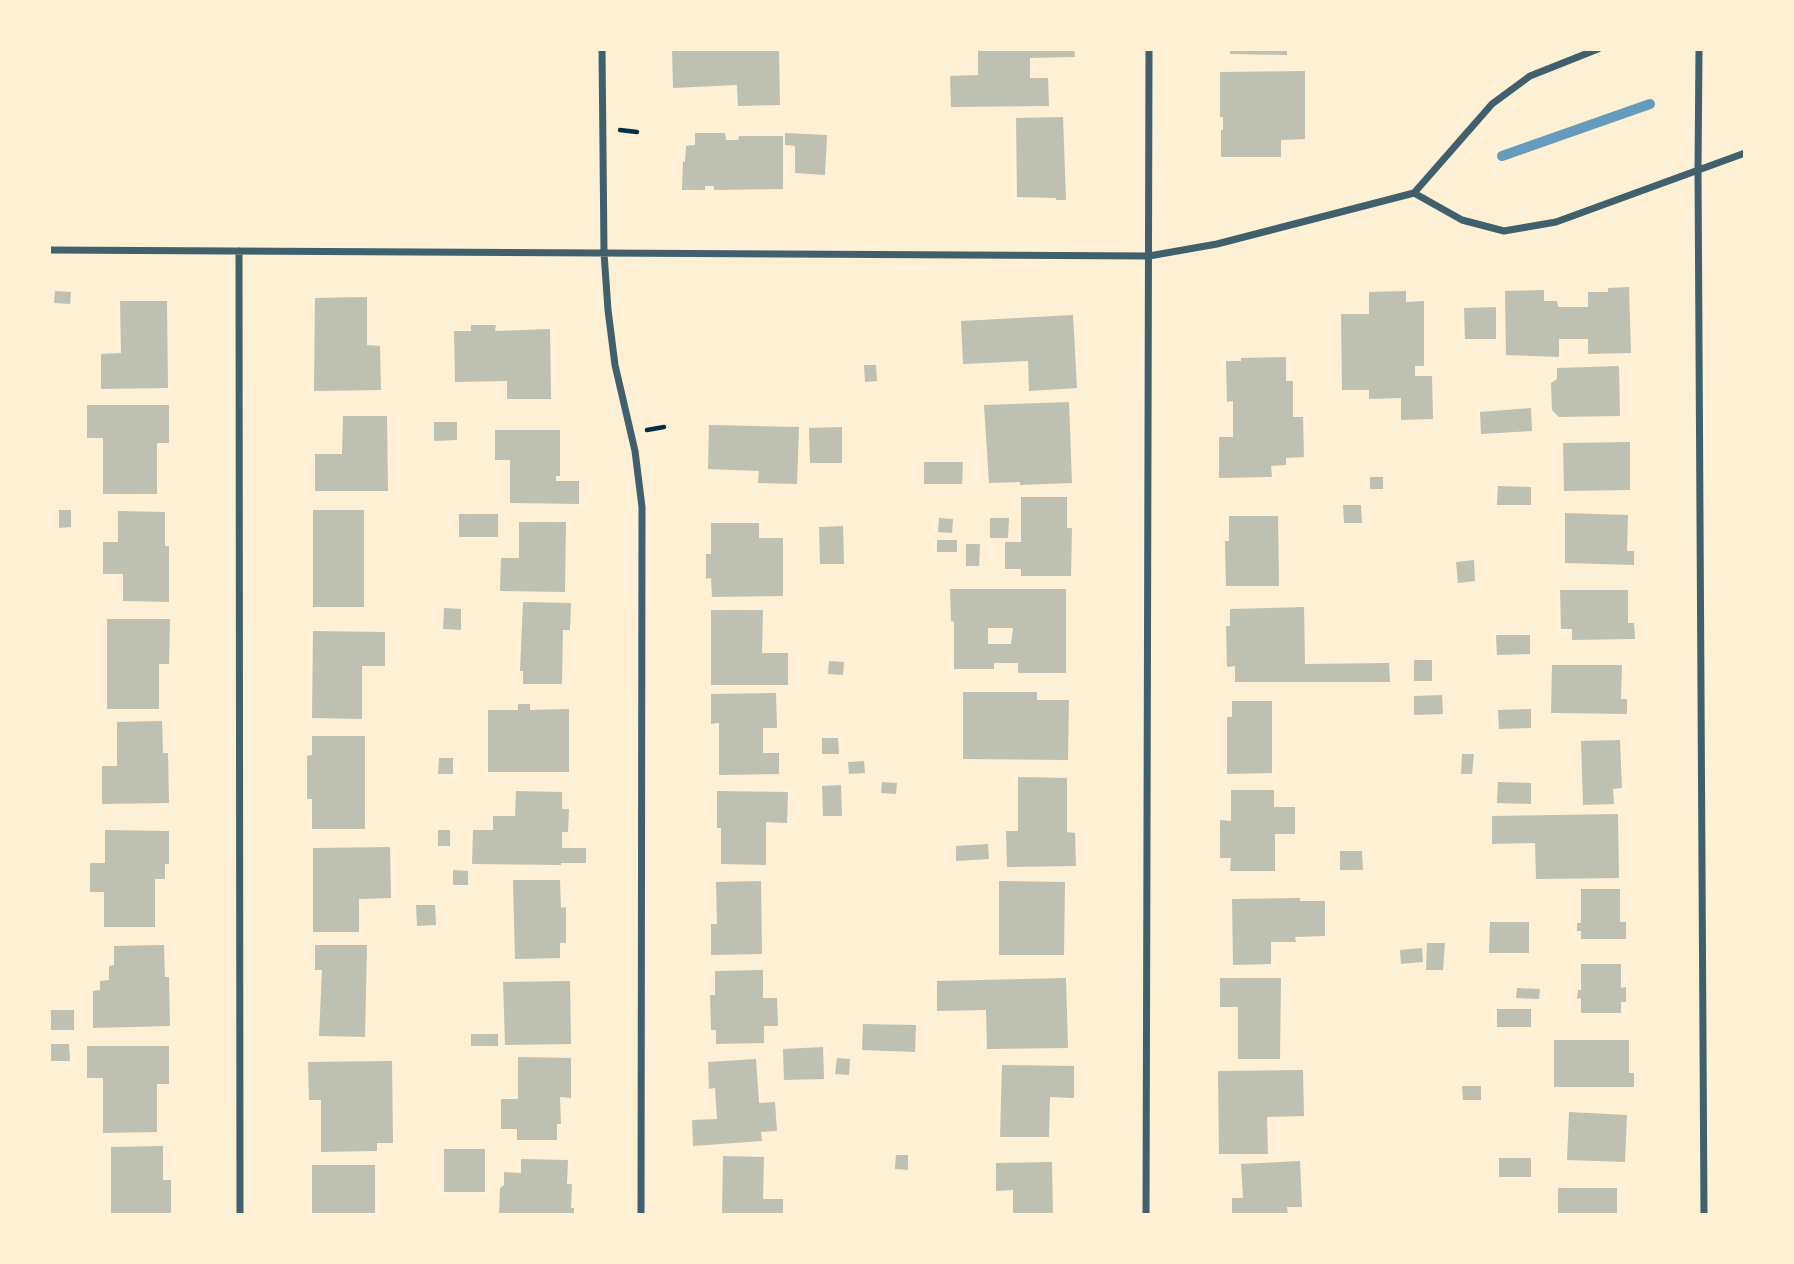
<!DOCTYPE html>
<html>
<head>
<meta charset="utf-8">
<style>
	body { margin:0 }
	#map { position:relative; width:1794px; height:1264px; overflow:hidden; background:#fdf0d5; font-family:"PT Sans",sans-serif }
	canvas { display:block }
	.frame { position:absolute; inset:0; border:51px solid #fdf0d5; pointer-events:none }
</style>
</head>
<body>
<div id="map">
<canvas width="1794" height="1264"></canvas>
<div class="frame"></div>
</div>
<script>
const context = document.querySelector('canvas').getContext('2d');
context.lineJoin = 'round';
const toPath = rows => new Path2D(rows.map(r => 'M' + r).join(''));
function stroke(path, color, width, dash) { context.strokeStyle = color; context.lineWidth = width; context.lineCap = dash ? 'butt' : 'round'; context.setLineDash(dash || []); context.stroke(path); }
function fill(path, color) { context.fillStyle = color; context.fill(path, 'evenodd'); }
stroke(toPath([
	[1502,156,1650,104]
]), '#669bbc', 10);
fill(toPath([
	[672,49,779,49,780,105,738,106,737,85,673,88],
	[978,49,1074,49,1075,57,1030,58,1030,78,1048,78,1049,106,951,107,950,76,978,75],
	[1230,49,1287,49,1287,55,1230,54],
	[1305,71,1305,139,1281,140,1281,157,1221,157,1221,130,1223,130,1223,117,1220,117,1220,72],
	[1063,117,1066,200,1056,200,1056,198,1017,197,1016,118],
	[695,133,725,133,726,140,738,140,739,136,783,136,783,189,714,190,714,186,705,186,705,190,682,190,683,161,685,162,686,146,695,145],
	[785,133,827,135,825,175,795,173,795,146,785,145],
	[1629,287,1631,353,1588,354,1588,339,1559,339,1559,357,1506,355,1505,291,1544,290,1544,301,1557,301,1558,307,1588,307,1588,292,1608,292,1608,288],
	[55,291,71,292,70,304,54,303],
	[1406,291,1406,302,1424,301,1424,366,1415,366,1415,376,1432,376,1433,419,1401,420,1401,398,1369,399,1369,390,1342,390,1341,314,1369,314,1369,292],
	[367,297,367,345,380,346,381,390,314,391,315,298],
	[120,301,167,301,168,388,101,389,101,354,121,353],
	[1496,307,1496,339,1465,339,1464,308],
	[1073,315,1077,388,1029,391,1028,361,963,364,961,321],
	[471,325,496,325,495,331,550,329,551,399,507,399,507,381,455,382,454,331,471,331],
	[1286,357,1286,381,1293,381,1293,417,1303,417,1304,457,1286,458,1286,465,1271,466,1272,477,1219,478,1219,437,1233,437,1233,401,1227,402,1226,361,1241,361,1241,358],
	[864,365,876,365,877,381,865,382],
	[1619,366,1620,416,1559,417,1552,410,1551,383,1557,379,1557,368],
	[1069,402,1072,483,1020,485,1020,482,989,483,984,405],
	[87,405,169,405,169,443,157,443,157,494,103,494,103,438,87,438],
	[1531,408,1532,431,1481,434,1480,412],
	[343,416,387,416,388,491,315,491,315,454,342,454],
	[434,422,457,422,457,440,434,441],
	[709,425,799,427,797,484,758,483,759,471,708,469],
	[842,427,842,463,810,463,809,428],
	[495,430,560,430,560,476,556,476,556,481,579,481,579,504,510,503,510,460,495,460],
	[1630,442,1630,490,1564,491,1563,443],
	[924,462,963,462,962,484,924,484],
	[1370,477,1383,477,1383,489,1370,489],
	[1498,486,1531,487,1531,505,1497,505],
	[1021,497,1067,497,1067,528,1072,528,1071,576,1021,576,1021,569,1005,569,1005,542,1021,542],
	[1343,505,1361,505,1362,523,1344,523],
	[59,510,71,510,71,527,59,528],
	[313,510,364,510,364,607,313,607],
	[118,511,165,512,165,546,169,546,169,602,123,601,123,574,103,574,103,542,118,542],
	[1565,513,1628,515,1627,551,1634,551,1634,565,1565,563],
	[459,514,498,514,498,537,459,537],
	[1229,516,1278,516,1279,586,1226,586,1225,541,1229,541],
	[939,518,953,519,952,533,938,532],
	[990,518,1009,518,1008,538,990,538],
	[519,522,566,522,565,592,500,591,501,558,519,558],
	[711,523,759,523,759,538,783,538,783,596,712,597,711,578,706,579,706,554,711,554],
	[843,526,844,564,820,564,819,527],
	[937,540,957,540,957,552,937,552],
	[966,544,980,544,979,566,966,566],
	[1474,560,1475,581,1458,583,1456,562],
	[950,589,1066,589,1066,673,1018,673,1018,663,994,663,994,669,954,669,954,622,951,621],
	[988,628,1013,628,1011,644,988,644],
	[1560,590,1628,590,1628,623,1634,623,1635,639,1572,640,1572,629,1561,629],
	[523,602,571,603,570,630,563,630,562,684,523,684,523,671,520,671],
	[1304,607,1305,664,1389,663,1390,682,1235,682,1235,666,1227,667,1226,626,1230,626,1230,609],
	[444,608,461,609,461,630,443,629],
	[711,610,763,610,762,653,788,653,788,685,711,685],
	[107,619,170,619,169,664,159,664,159,709,107,709],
	[313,631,385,632,385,666,362,666,362,719,312,718],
	[1496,635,1530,635,1530,654,1497,655],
	[1414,660,1432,660,1432,681,1414,681],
	[829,661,844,662,843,675,828,674],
	[1552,665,1622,665,1621,699,1627,699,1627,714,1551,713],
	[963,692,1037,692,1037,700,1069,700,1068,760,963,759],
	[776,693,777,728,763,728,763,753,779,753,779,774,719,775,719,723,711,724,711,694],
	[1442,695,1443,714,1414,715,1414,696],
	[1232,701,1272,701,1272,773,1227,774,1227,717,1232,717],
	[518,704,530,704,530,710,569,709,569,772,488,772,488,710,518,710],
	[1531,709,1531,728,1499,729,1498,710],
	[162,721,163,753,168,753,169,803,102,804,102,766,117,766,117,722],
	[312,736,365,736,365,829,312,829,312,799,307,799,307,756,312,755],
	[822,738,838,738,839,754,822,754],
	[1620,740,1622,788,1613,789,1614,804,1583,805,1581,741],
	[1462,754,1474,754,1472,774,1461,774],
	[439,758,453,758,453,774,438,774],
	[864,761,865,773,849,774,848,762],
	[1018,777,1067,778,1067,832,1075,833,1076,866,1007,867,1006,831,1018,831],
	[882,782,897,783,896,794,881,793],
	[1498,782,1531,783,1531,804,1497,803],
	[841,785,842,816,823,816,822,786],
	[1231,790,1274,790,1274,807,1295,807,1295,834,1275,834,1275,871,1230,871,1231,858,1220,858,1220,820,1231,821],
	[516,791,562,792,562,809,569,809,568,832,562,832,562,848,586,848,586,863,561,863,561,865,472,864,473,830,493,830,493,816,515,816],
	[717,791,788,792,787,823,766,822,766,865,721,864,721,828,717,828],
	[1618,814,1619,878,1536,879,1535,843,1492,844,1492,816],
	[105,830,169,831,169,864,165,864,165,879,155,879,155,927,104,927,104,892,90,892,90,863,105,863],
	[438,830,450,830,450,846,438,846],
	[988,844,989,859,956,861,956,846],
	[390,847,391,898,359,899,359,932,313,932,313,848],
	[1340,851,1362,851,1363,870,1340,870],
	[453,870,468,871,468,885,453,885],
	[513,880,560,880,561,908,566,907,566,943,560,943,560,958,515,959],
	[761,881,762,954,711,955,711,924,717,924,716,882],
	[999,881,1065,882,1064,955,999,955],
	[1581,889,1620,889,1620,922,1626,922,1626,939,1581,939,1581,931,1577,931,1577,923,1581,923],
	[1300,898,1300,901,1325,901,1325,936,1295,937,1296,942,1271,942,1271,964,1233,965,1232,899],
	[416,905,435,905,436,925,417,926],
	[1490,922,1529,922,1529,953,1489,953],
	[1427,943,1445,943,1443,970,1426,970],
	[164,945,165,977,169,977,170,1026,93,1028,93,991,100,990,100,981,109,980,109,966,114,965,114,946],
	[315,945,367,945,365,1037,319,1036,322,970,315,970],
	[1422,948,1423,962,1401,964,1400,950],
	[1581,964,1621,964,1621,988,1626,987,1626,1002,1621,1002,1621,1013,1581,1013,1581,998,1577,999,1578,990,1581,990],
	[763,970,763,998,777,998,778,1026,764,1026,764,1043,716,1044,716,1030,711,1030,710,995,715,995,715,971],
	[1066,978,1068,1048,987,1049,986,1010,937,1011,937,981],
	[1220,978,1281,978,1280,1059,1238,1059,1238,1007,1220,1007],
	[570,981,571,1044,505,1045,503,982],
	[1517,988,1540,989,1539,999,1516,998],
	[1497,1009,1531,1009,1531,1027,1497,1027],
	[49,1010,74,1010,74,1030,49,1030],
	[863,1024,916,1025,915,1052,862,1050],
	[471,1034,498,1034,498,1046,471,1046],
	[1554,1040,1629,1040,1629,1073,1634,1073,1634,1087,1554,1087],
	[49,1044,69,1044,70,1061,49,1061],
	[87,1046,169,1046,169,1084,157,1084,157,1132,103,1133,103,1078,87,1078],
	[823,1047,824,1079,784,1080,783,1049],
	[518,1057,571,1058,571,1098,560,1097,561,1124,557,1124,557,1140,517,1140,517,1129,501,1129,501,1099,518,1099],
	[837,1058,850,1059,849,1075,835,1074],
	[756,1059,759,1103,775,1102,777,1131,761,1132,762,1141,693,1146,692,1120,717,1119,715,1088,709,1089,708,1062],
	[392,1061,393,1143,377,1143,377,1151,321,1152,321,1100,309,1100,308,1062],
	[1002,1065,1074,1066,1074,1098,1050,1097,1049,1137,1000,1137],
	[1303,1070,1304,1116,1267,1117,1268,1154,1219,1154,1218,1071],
	[1462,1086,1481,1086,1481,1100,1463,1100],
	[1569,1112,1627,1115,1625,1162,1567,1160],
	[163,1146,163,1180,171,1180,171,1214,111,1215,111,1147],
	[444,1149,485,1149,485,1192,444,1192],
	[896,1155,908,1155,908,1170,895,1169],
	[723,1156,764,1157,763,1199,783,1199,783,1215,722,1215],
	[1499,1158,1531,1158,1531,1177,1499,1177],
	[521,1159,568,1160,567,1184,572,1184,571,1208,574,1208,574,1215,499,1215,500,1188,504,1185,504,1172,521,1173],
	[1300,1161,1302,1207,1287,1207,1288,1215,1232,1215,1232,1198,1243,1198,1241,1164],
	[1052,1162,1053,1215,1013,1215,1013,1190,996,1191,996,1163],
	[312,1165,375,1165,375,1215,312,1214],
	[1558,1188,1617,1188,1617,1215,1558,1215]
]), '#bec0b2');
stroke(toPath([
	[620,130,637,132],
	[647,430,664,427]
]), '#003049', 4.5);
stroke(toPath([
	[602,49,604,253,608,310,615,365,635,451,642,507,641,1215],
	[1699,49,1698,170,1704,1215],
	[1414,193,1462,220,1504,231,1556,222,1745,153],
	[49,250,1149,256,1217,244,1414,193,1492,104,1530,76,1598,49],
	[239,251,240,1215],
	[1146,1215,1149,49]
]), '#3f606c', 7);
</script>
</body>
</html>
